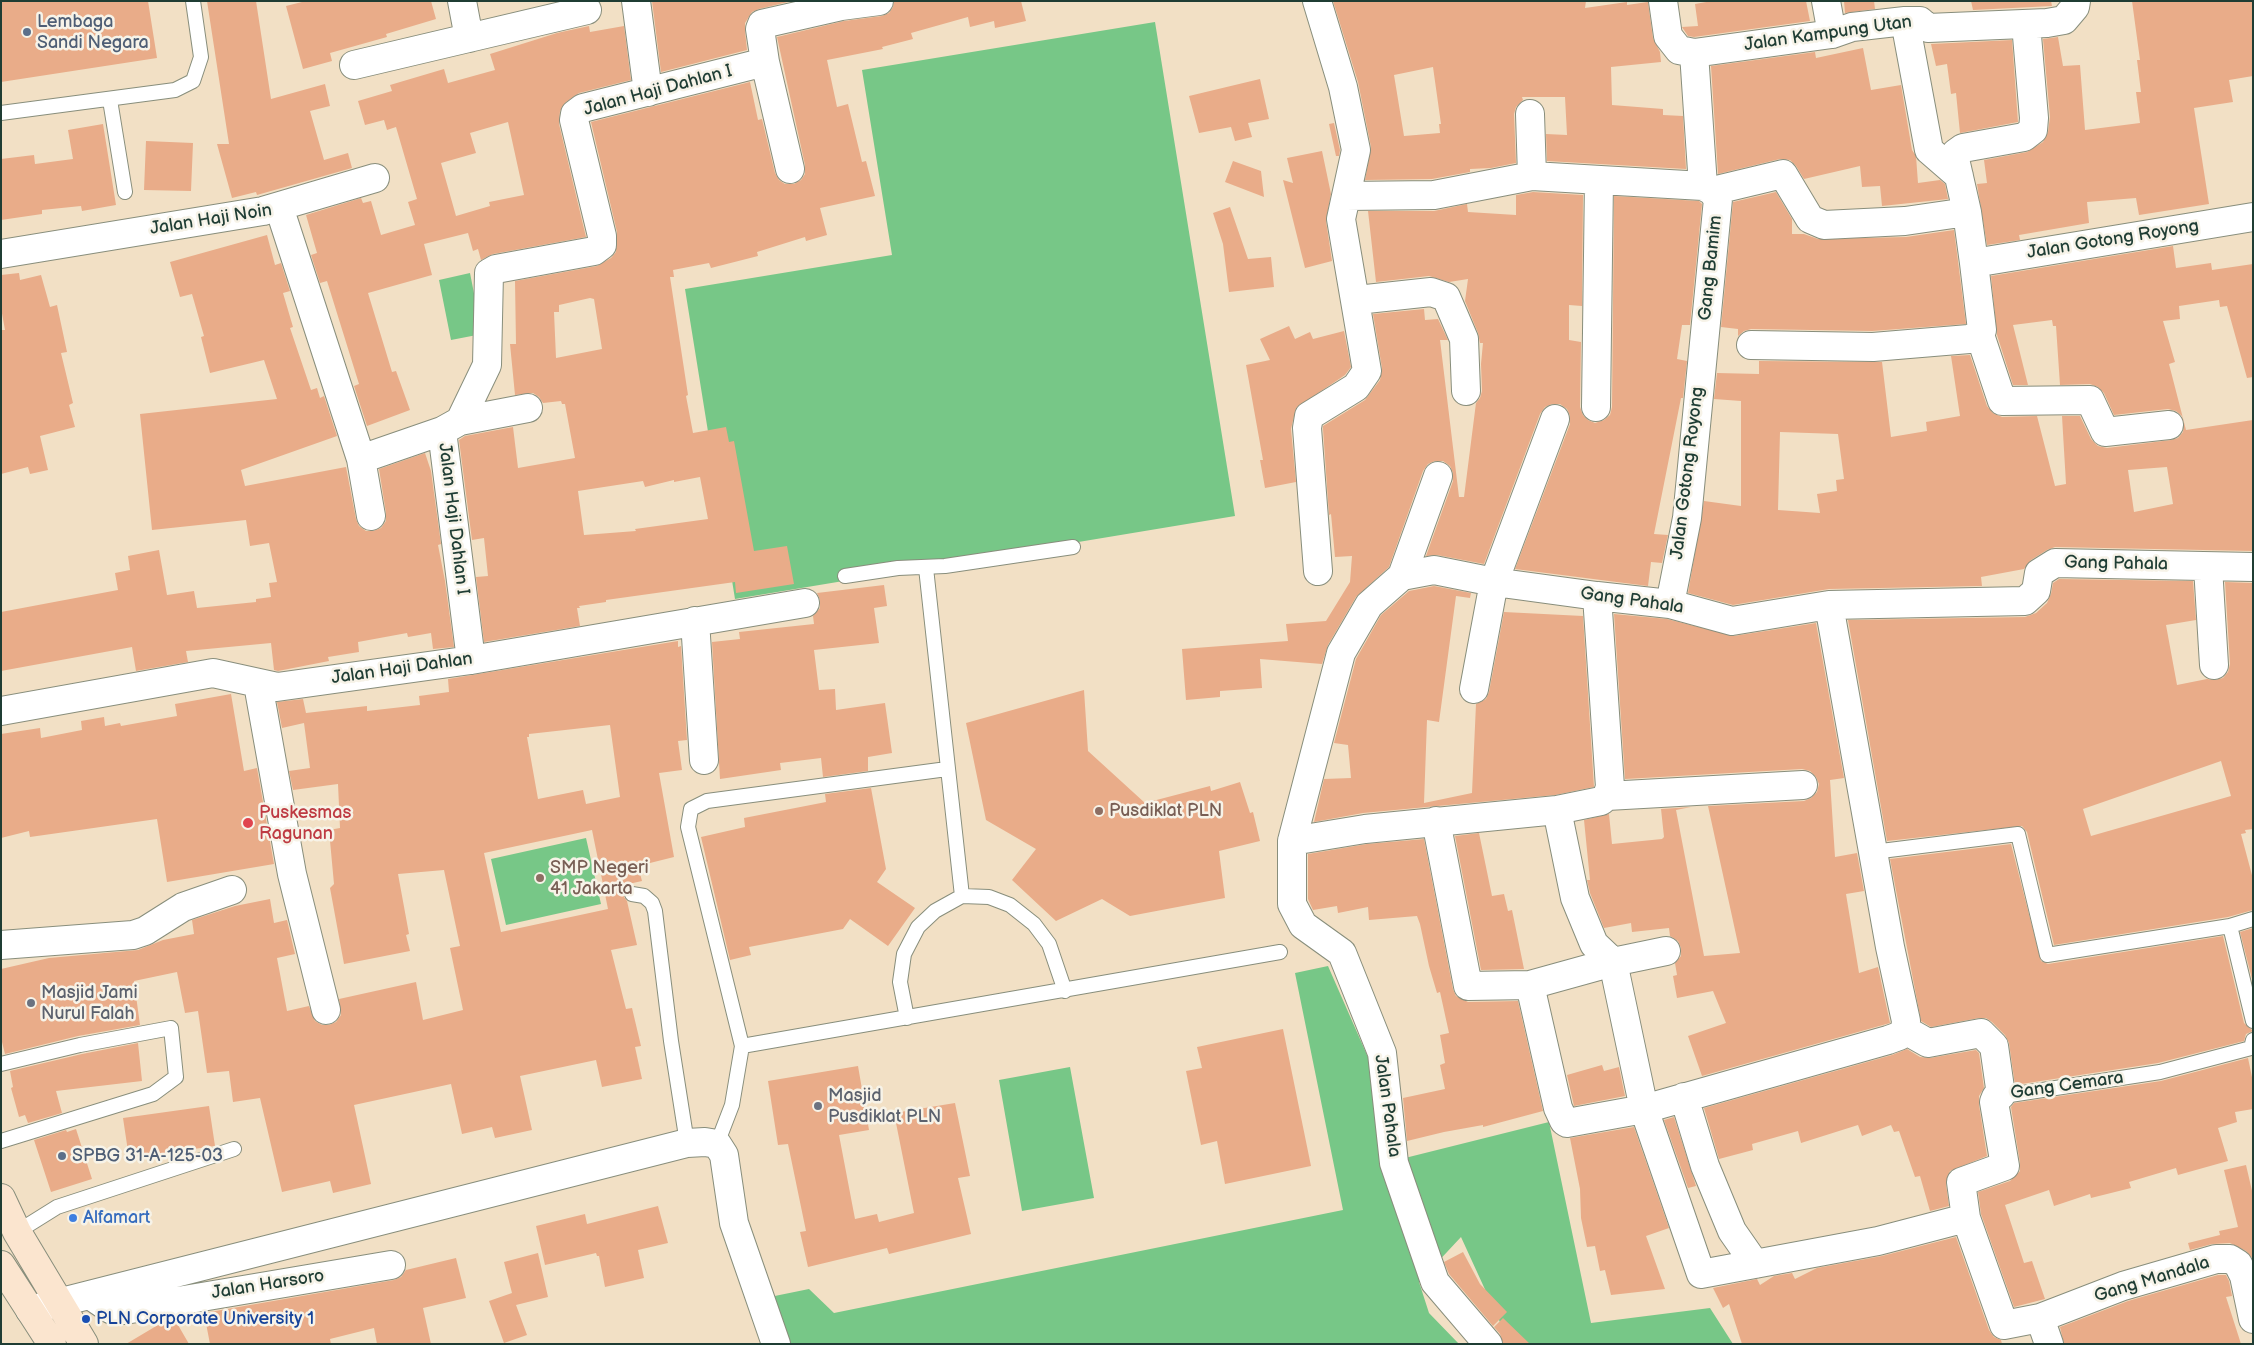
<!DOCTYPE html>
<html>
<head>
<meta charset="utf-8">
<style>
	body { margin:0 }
	#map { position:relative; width:2254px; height:1345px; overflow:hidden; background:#f2e0c5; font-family:"Balsamiq Sans",sans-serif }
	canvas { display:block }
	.frame { position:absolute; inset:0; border:2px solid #1f3d34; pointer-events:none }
</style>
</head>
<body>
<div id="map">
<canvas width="2254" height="1345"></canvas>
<div class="frame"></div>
</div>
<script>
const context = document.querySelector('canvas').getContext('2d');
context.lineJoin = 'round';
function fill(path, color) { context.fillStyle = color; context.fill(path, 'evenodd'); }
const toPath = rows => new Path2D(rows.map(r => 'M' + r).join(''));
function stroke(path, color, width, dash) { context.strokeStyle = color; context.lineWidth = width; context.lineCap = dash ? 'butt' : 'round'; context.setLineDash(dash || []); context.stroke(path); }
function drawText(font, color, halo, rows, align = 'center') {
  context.font = font + ' "Balsamiq Sans",sans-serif'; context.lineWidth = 5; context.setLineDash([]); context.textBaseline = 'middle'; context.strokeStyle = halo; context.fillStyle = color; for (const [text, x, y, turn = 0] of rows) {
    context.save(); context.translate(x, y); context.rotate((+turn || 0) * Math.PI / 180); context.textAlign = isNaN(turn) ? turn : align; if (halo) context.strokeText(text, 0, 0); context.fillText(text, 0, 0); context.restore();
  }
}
fill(toPath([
	[1155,22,1235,516,735,599,685,289,892,255,862,70],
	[470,273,482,334,451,340,439,280],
	[586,838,601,904,506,925,491,859],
	[1328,966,1374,1071,1381,1164,1549,1122,1591,1323,1710,1308,1733,1344,1510,1344,1461,1237,1419,1282,1429,1313,1459,1344,782,1344,760,1299,809,1289,834,1313,1343,1210,1295,973],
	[1070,1067,1094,1198,1022,1211,999,1080]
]), '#77c787');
fill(toPath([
	[1,1,148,1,157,58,1,82],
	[207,1,256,1,271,99,325,84,330,106,310,111,324,160,348,153,352,168,257,195,256,192,232,198,217,144,229,144],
	[306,1,431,1,436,19,386,34,387,37,330,53,332,61,303,69,286,6],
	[652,1,792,1,759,9,752,12,745,23,745,31,747,50,661,72],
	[894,1,1021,1,1026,21,995,28,994,21,970,27,968,17,911,33,913,39,882,47,883,49,827,60,837,107,848,104,862,162,866,161,875,196,820,208,827,235,806,241,805,237,757,252,758,256,711,268,709,263,673,270,674,277,670,277,688,395,686,396,693,433,726,427,729,442,734,441,754,551,787,546,794,584,736,593,735,582,606,600,606,602,579,606,580,608,577,608,580,626,484,642,476,577,488,576,484,538,472,540,459,440,465,436,513,427,518,468,575,458,565,404,562,404,561,401,543,403,539,397,533,393,515,395,510,344,516,344,515,281,597,266,611,258,616,252,617,232,591,122,750,82,758,120,762,119,775,173,779,180,785,184,794,184,801,180,805,174,805,165,777,37,844,21,882,16,889,13,893,7],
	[590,298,594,299,602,349,556,358,554,312,559,312,559,305],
	[700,477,708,519,635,529,636,531,584,535,578,491,643,481,645,487,674,480,674,482],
	[1333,1,1586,1,1585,8,1627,2,1627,5,1648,2,1653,38,1660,52,1661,62,1611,67,1612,105,1663,109,1663,115,1683,116,1686,169,1547,161,1546,134,1567,135,1565,97,1522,97,1523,100,1516,107,1514,114,1516,163,1491,168,1470,169,1470,172,1432,179,1365,180,1371,147,1358,82],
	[1433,67,1441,124,1439,124,1440,133,1404,136,1394,75],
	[1712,1,1806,1,1810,21,1694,37,1688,36,1682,27,1698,26,1695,4],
	[1844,1,1874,1,1875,9,1845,13],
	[1971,1,2051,1,2052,6,1973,10],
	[2132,1,2253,1,2253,76,2229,80,2233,102,2194,108,2209,204,2139,215,2136,198,2087,202,2089,223,2019,235,2020,240,1987,245,1977,184,1987,183,1984,160,2027,152,2043,142,2048,132,2050,117,2043,39,2058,37,2063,66,2080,65,2085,130,2140,123,2136,92,2141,92,2137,60,2140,60],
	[589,26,590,32,624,26,631,80,579,93,566,102,560,111,559,124,586,237,493,254,481,260,478,249,473,251,468,233,424,244,432,275,368,293,392,372,396,371,410,410,367,426,354,386,359,384,327,281,320,283,311,255,317,253,306,215,361,198,363,203,371,201,381,235,415,225,408,202,417,199,396,127,387,130,384,120,365,125,358,101,392,91,390,85,444,69,448,83,495,70,490,54,557,33],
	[508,122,524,195,489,202,490,206,456,216,441,163,476,153,470,133],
	[2012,40,2018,122,1960,133,1956,93,1951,94,1947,64,1936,66,1931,44],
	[1863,48,1871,90,1901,85,1912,150,1916,156,1918,183,1940,180,1945,184,1948,199,1882,206,1880,186,1862,187,1860,166,1804,179,1796,166,1790,160,1780,159,1718,174,1711,66,1815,52,1816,58],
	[1260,79,1269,119,1248,123,1252,137,1235,141,1231,127,1199,133,1189,96],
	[1334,123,1340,150,1339,156,1336,156,1329,124],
	[103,124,116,205,82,211,81,206,42,210,42,214,1,220,1,159,34,155,35,164,73,159,68,130],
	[146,141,193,143,191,191,144,190],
	[1322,151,1331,194,1326,221,1332,261,1305,268,1283,180,1293,183,1287,158],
	[1233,161,1261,171,1264,197,1225,182],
	[1533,192,1583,195,1582,306,1569,305,1569,340,1581,342,1580,407,1583,415,1588,420,1595,423,1604,420,1610,415,1612,407,1614,196,1699,201,1702,204,1690,325,1682,325,1677,359,1687,361,1683,398,1681,398,1654,534,1668,535,1662,563,1651,562,1648,586,1515,569,1570,424,1570,416,1567,409,1560,404,1552,404,1545,407,1540,414,1484,564,1437,555,1426,556,1453,481,1453,473,1450,466,1443,461,1435,461,1428,464,1423,471,1389,567,1356,597,1328,645,1322,664,1260,659,1262,688,1220,691,1220,697,1186,700,1182,649,1288,641,1286,624,1326,621,1350,582,1352,556,1335,557,1331,514,1329,515,1323,429,1323,426,1365,400,1380,380,1382,368,1373,314,1424,309,1425,320,1438,319,1448,340,1440,340,1459,497,1464,497,1476,403,1480,398,1482,391,1481,364,1483,343,1480,343,1478,333,1465,301,1468,279,1449,282,1429,276,1376,282,1368,211,1434,211,1467,204,1468,212,1516,215,1516,195],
	[1776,192,1792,219,1792,234,1804,234,1818,239,1906,237,1954,230,1966,324,1872,331,1751,329,1744,331,1738,336,1738,329,1721,327,1733,202],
	[1230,207,1248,259,1271,257,1274,287,1229,292,1223,244,1213,213],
	[267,235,275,265,281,263,290,291,283,293,293,327,290,328,311,390,317,388,320,398,324,396,337,436,241,470,245,486,346,467,356,519,359,526,366,531,373,531,381,528,386,521,386,513,379,469,425,453,431,471,441,544,438,545,445,581,454,647,433,649,431,633,408,637,407,633,358,642,359,652,328,657,329,661,278,671,274,670,271,643,186,651,188,662,136,671,132,647,1,671,1,612,118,590,115,573,130,570,128,556,159,550,167,595,194,591,197,608,256,602,256,599,271,597,269,583,277,582,269,543,250,546,246,520,152,530,140,414,277,399,264,360,210,373,201,337,204,336,192,294,180,297,170,262],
	[2173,246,2176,268,2211,263,2212,270,2253,264,2253,377,2247,378,2227,306,2220,307,2219,300,2179,306,2180,319,2163,321,2175,362,2169,364,2186,430,2253,420,2253,551,2055,547,2047,550,2031,560,2024,569,1981,577,1982,586,1829,589,1733,605,1688,593,1704,501,1741,506,1741,401,1714,399,1717,373,1759,374,1759,361,1882,362,1891,437,1927,431,1926,422,1960,416,1951,356,1970,355,1987,406,1993,413,2002,417,2037,416,2055,486,2066,484,2062,416,2080,416,2091,439,2098,446,2107,448,2171,440,2178,438,2183,432,2184,423,2182,416,2176,411,2168,409,2114,415,2104,393,2098,387,2090,384,2060,385,2056,326,2053,326,2052,320,2013,325,2028,385,2013,385,1997,335,1991,276],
	[1780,432,1838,434,1844,479,1836,480,1837,491,1817,494,1820,513,1778,510],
	[2167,467,2173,504,2134,512,2128,470],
	[19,273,20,280,41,275,50,307,57,305,67,352,61,353,73,403,69,405,75,427,40,436,48,470,30,474,28,467,1,474,1,330,5,330,1,308,1,275],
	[1289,326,1295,339,1310,332,1313,339,1344,331,1351,367,1345,375,1296,408,1291,429,1296,482,1265,488,1260,460,1263,460,1246,365,1270,360,1260,339],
	[2059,579,2193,581,2196,620,2166,625,2177,685,2207,679,2215,680,2223,678,2228,672,2230,664,2225,582,2253,583,2253,829,2245,830,2246,833,2241,834,2253,879,2253,910,2228,917,2054,945,2027,832,2022,826,1887,841,1848,620,2025,617,2036,613,2047,603,2051,594,2053,583],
	[2221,761,2231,796,2091,836,2083,809],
	[884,585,887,606,874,608,879,643,814,650,819,690,835,689,836,710,885,703,892,753,868,757,868,771,823,777,821,758,780,763,781,770,720,779,712,642,740,639,739,632,814,624,813,616,820,608,820,600,817,593],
	[1434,586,1471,593,1470,598,1456,596,1439,722,1427,720,1424,803,1472,793,1476,704,1486,699,1489,692,1504,612,1583,616,1594,787,1555,795,1363,813,1314,822,1324,779,1351,778,1348,745,1334,743,1356,659,1381,615,1409,591],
	[1614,614,1667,619,1734,636,1816,623,1844,778,1830,780,1835,857,1857,853,1864,891,1846,894,1859,973,1878,967,1890,1023,1702,1076,1688,1036,1726,1023,1713,991,1677,998,1673,976,1677,975,1675,963,1681,956,1681,948,1678,941,1670,936,1669,928,1632,932,1631,923,1604,928,1590,893,1587,880,1590,880,1584,820,1609,814,1612,844,1662,839,1664,837,1661,809,1691,807,1676,810,1704,956,1740,953,1708,806,1804,801,1811,798,1817,792,1819,784,1816,777,1810,771,1802,769,1625,779],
	[678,641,678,647,681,646,687,740,678,741,682,770,659,773,674,857,638,866,642,881,624,885,624,897,627,901,637,945,611,950,626,1009,632,1008,641,1046,635,1047,642,1079,602,1087,596,1060,520,1076,532,1130,495,1138,492,1127,462,1134,451,1084,354,1105,371,1184,333,1193,330,1181,282,1192,260,1098,233,1102,229,1071,207,1073,198,1011,185,1013,177,972,134,981,140,1025,78,1036,5,1054,1,1038,1,969,49,958,138,950,163,940,194,934,192,920,235,906,270,899,274,923,287,920,295,954,277,958,287,1011,309,1006,315,1021,322,1025,329,1025,336,1022,341,1015,339,999,416,982,423,1020,463,1010,450,948,460,946,444,870,398,874,409,934,406,935,410,951,344,964,330,888,334,884,329,830,340,828,338,784,293,790,289,771,310,768,304,723,282,728,277,702,303,699,306,713,367,706,367,711,420,705,419,696,449,692,448,679],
	[610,725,620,797,586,804,583,790,538,799,527,737,529,737,529,734],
	[592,830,608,909,501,932,484,853],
	[1084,690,1088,751,1145,803,1210,786,1211,791,1240,782,1250,813,1253,812,1260,841,1219,851,1225,898,1130,916,1102,899,1056,921,1012,880,1036,849,986,820,966,723],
	[231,694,244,771,257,768,274,864,167,882,157,819,30,837,29,831,1,838,1,734,40,728,41,738,82,730,81,721,104,717,105,726,120,723,121,726,177,716,175,704],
	[871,788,886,869,877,882,915,908,888,946,850,919,843,929,749,947,751,955,730,960,701,837,745,827,744,818,826,802,825,794],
	[1479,833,1492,896,1504,894,1508,911,1512,910,1524,969,1481,970,1455,836],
	[1424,839,1453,989,1456,996,1468,1002,1518,1001,1543,1111,1483,1127,1483,1125,1444,1132,1407,1141,1403,1098,1445,1089,1440,1065,1445,1063,1440,1035,1449,1033,1440,992,1437,993,1429,966,1420,924,1417,916,1369,920,1368,907,1338,913,1337,906,1313,910,1308,899,1308,854,1367,844],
	[2011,844,2041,961,2048,964,2223,936,2244,1023,2253,1031,2246,1034,2244,1041,2158,1063,2015,1085,2009,1043,2005,1035,1992,1022,1986,1018,1979,1018,1931,1027,1921,1021,1890,859],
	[2253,928,2253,983,2240,932],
	[1283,1029,1311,1166,1225,1184,1217,1141,1201,1145,1186,1071,1202,1068,1197,1047],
	[138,1043,142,1081,56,1091,62,1113,28,1123,25,1115,19,1117,11,1088,13,1087,10,1071,82,1054],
	[1907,1049,1920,1057,1930,1058,1976,1050,1979,1053,1984,1088,1979,1096,1979,1105,1987,1156,1950,1171,1946,1184,1949,1206,1930,1211,1920,1176,1915,1177,1899,1131,1894,1132,1891,1125,1862,1136,1858,1125,1801,1143,1798,1131,1752,1144,1753,1150,1719,1159,1704,1108,1892,1055],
	[2248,1058,2253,1082,2253,1109,2235,1112,2237,1122,2218,1128,2228,1161,2178,1175,2176,1168,2129,1182,2131,1188,2091,1198,2090,1194,2054,1206,2049,1190,2005,1205,2024,1263,2032,1261,2045,1299,2014,1307,1981,1214,1978,1192,2010,1181,2020,1171,2020,1163,2011,1107,2014,1103,2161,1081],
	[1602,1065,1604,1071,1619,1067,1625,1096,1574,1106,1567,1075],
	[858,1066,869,1130,839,1135,855,1219,877,1214,879,1222,914,1213,894,1113,955,1103,970,1176,958,1178,971,1234,889,1254,887,1248,808,1267,800,1232,806,1231,788,1144,778,1145,768,1081],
	[209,1106,215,1146,129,1158,123,1118],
	[1674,1117,1696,1186,1688,1188,1664,1120],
	[1634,1127,1669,1228,1646,1236,1665,1289,1611,1295,1605,1270,1600,1271,1595,1246,1587,1247,1581,1218,1580,1189,1570,1138],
	[76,1129,92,1179,51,1192,34,1140,66,1130,67,1132],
	[2246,1165,2253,1195,2253,1259,2246,1251,2230,1243,2212,1244,2190,1250,2188,1243,2220,1235,2219,1231,2238,1227,2224,1170],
	[658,1206,668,1243,638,1250,644,1278,605,1287,599,1256,597,1256,596,1253,545,1265,536,1226,585,1214,587,1224],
	[1956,1237,1989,1330,1994,1337,2001,1340,2002,1344,1742,1344,1729,1304,1723,1308,1713,1288,1757,1279,1760,1285,1774,1276,1792,1273,1795,1279,1817,1268,1882,1256],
	[1463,1252,1480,1284,1507,1312,1493,1326,1449,1274,1444,1262],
	[538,1253,548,1297,516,1305,527,1335,504,1343,489,1301,512,1293,504,1262],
	[456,1258,466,1298,423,1308,431,1344,377,1344,374,1328,330,1339,331,1344,210,1344,204,1313,394,1280,401,1277,406,1270],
	[2218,1275,2226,1275,2229,1281,2232,1296,2226,1297,2241,1344,2064,1344,2060,1327,2128,1301],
	[174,1318,189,1344,126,1344,168,1319],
	[1503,1318,1530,1344,1503,1344,1500,1334,1494,1327]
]), '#e9ac89');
const service = toPath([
	[110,100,125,192],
	[1,113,175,90,193,81,201,57,193,1],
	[926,568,962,896],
	[845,576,898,568,945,566,1073,547],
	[1873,852,2018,834,2047,955,2230,926],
	[632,894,644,896,652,903,655,911,671,1041,687,1143],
	[2253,919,2230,926,2253,1021],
	[907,1018,900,982,904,954,918,927,935,911,962,896,989,897,1010,905,1034,924,1049,944,1065,991],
	[742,1046,688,827,691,809,707,801,947,769],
	[1,1064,80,1045,171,1028,176,1077,153,1094,1,1141],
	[1997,1097,2160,1072,2251,1048,2253,1040],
	[717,1144,732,1105,742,1046,1280,952],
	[17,1232,57,1207,234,1149]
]);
const minor = toPath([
	[462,1,469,38],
	[636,1,648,92],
	[1317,1,1343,87,1356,150,1341,219,1367,371,1356,387,1309,416,1307,428,1318,571],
	[1663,1,1668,36,1679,50,1694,53,1832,34,1852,27,1905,21,1920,21,1928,28,2047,23,2064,20,2075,7,2076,1],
	[1826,1,1832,34],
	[1905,21,1929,150,1959,176],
	[1694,53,1703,186],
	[354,65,587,10],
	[1530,114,1532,176],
	[790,169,765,62,760,29,762,24,841,6,879,1],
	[1712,191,1783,174,1810,219,1824,225,1905,221,1967,212],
	[1346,196,1434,195,1532,176,1703,186,1712,191,1718,199,1687,518,1670,604],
	[279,207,361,459,371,516],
	[1,254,263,211,375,178],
	[1974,263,2253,217],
	[1357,300,1431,292,1446,297,1464,339,1466,391],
	[1980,335,2002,401,2090,400,2105,432,2169,425],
	[1751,345,1873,347,1969,339,1980,335,1982,330,1974,263,1967,212,1955,159,1956,153,1963,148,2024,137,2033,130,2034,118,2026,24],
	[1596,407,1599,180],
	[460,421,528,408],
	[442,431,471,660],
	[361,459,442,431,460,421,487,365,489,273,496,269,594,251,602,245,602,236,574,120,575,114,583,108,765,62],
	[2208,567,2214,665],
	[1402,576,1438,476],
	[695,621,704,760],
	[258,684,292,874,326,1010],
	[1474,689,1494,582,1555,419],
	[1,711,213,673,277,687,471,660,805,603],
	[1607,796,1803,785],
	[1557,810,1575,898,1594,944,1613,962,1644,1109,1701,1274,1878,1241,1966,1218],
	[1436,821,1468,986,1530,985,1613,962,1666,951],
	[1292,841,1365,829,1557,810,1601,801,1607,796,1610,787,1597,596],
	[1,945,133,935,145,931,183,907,232,890],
	[1530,985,1558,1108,1564,1121,1567,1123,1644,1109,1888,1040,1899,1036,1905,1030,1906,1021,1890,947,1829,605],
	[1905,1030,1928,1043,1981,1033,1994,1046,2001,1095],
	[1684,1097,1705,1166,1732,1231,1755,1264],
	[1996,1097,1994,1102,2005,1166,1961,1182,1966,1218,2004,1325,2040,1318,2123,1286,2216,1259,2230,1259,2238,1264,2244,1276,2253,1319],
	[90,1295,112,1310,125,1310,391,1265],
	[30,1310,687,1143,705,1142,717,1144,724,1155,734,1223,776,1344],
	[2040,1318,2049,1344],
	[1488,1344,1435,1282,1394,1163,1382,1053,1342,953,1303,925,1292,904,1292,841,1341,653,1369,605,1402,576,1434,570,1494,582,1597,596,1670,604,1732,621,1829,605,2025,601,2036,591,2039,573,2055,563,2253,567]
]);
const secondary = toPath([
	[1,1198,17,1232,84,1344],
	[1,1265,52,1344]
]);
stroke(service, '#888e7c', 16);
stroke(minor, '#888e7c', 30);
stroke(secondary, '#888e7c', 30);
stroke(service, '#fff', 14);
stroke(minor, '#fff', 28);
stroke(secondary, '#fbe5cf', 28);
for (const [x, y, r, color] of [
	[27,32,5,"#5c6f8a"],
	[1099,811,5,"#8d6e63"],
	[248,823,6,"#e0444e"],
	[540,878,5,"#8d6e63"],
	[31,1003,5,"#6b7280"],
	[818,1106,5,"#6b7280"],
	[62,1156,5,"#5c6f8a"],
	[73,1218,5,"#3f7fe0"],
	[86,1319,5,"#1a4fb4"]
]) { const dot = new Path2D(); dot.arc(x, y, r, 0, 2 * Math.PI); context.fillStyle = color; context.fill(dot); stroke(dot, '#f7f3e8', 2); }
drawText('18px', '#4e5e75', '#f7f3e8', [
	["Lembaga",37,22],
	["Sandi Negara",37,43],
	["SPBG 31-A-125-03",72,1156]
], 'left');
drawText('18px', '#1f3d34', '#f7f3e8', [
	["Jalan Kampung Utan",1828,34,-8],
	["Jalan Haji Dahlan I",658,91,-15],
	["Jalan Haji Noin",211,220,-9],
	["Jalan Gotong Royong",2113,240,-9],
	["Gang Bamim",1711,268,-84],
	["Jalan Gotong Royong",1688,473,-83],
	["Jalan Haji Dahlan I",453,519,83],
	["Gang Pahala",2116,564,1],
	["Gang Pahala",1632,601,8],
	["Jalan Haji Dahlan",402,669,-8],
	["Gang Cemara",2067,1086,-8],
	["Jalan Pahala",1387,1106,82],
	["Gang Mandala",2152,1280,-17],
	["Jalan Harsoro",268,1285,-9]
]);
drawText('18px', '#785e54', '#f7f3e8', [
	["Pusdiklat PLN",1109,811],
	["SMP Negeri",550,868],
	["41 Jakarta",550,889]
], 'left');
drawText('18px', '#be3a42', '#f7f3e8', [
	["Puskesmas",259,813],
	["Ragunan",259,834]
], 'left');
drawText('18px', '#5b616d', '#f7f3e8', [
	["Masjid Jami",41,993],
	["Nurul Falah",41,1014],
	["Masjid",828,1096],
	["Pusdiklat PLN",828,1117]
], 'left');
drawText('18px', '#366cbe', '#f7f3e8', [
	["Alfamart",83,1218]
], 'left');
drawText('18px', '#164399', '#f7f3e8', [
	["PLN Corporate University 1",96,1319]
], 'left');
</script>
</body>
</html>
